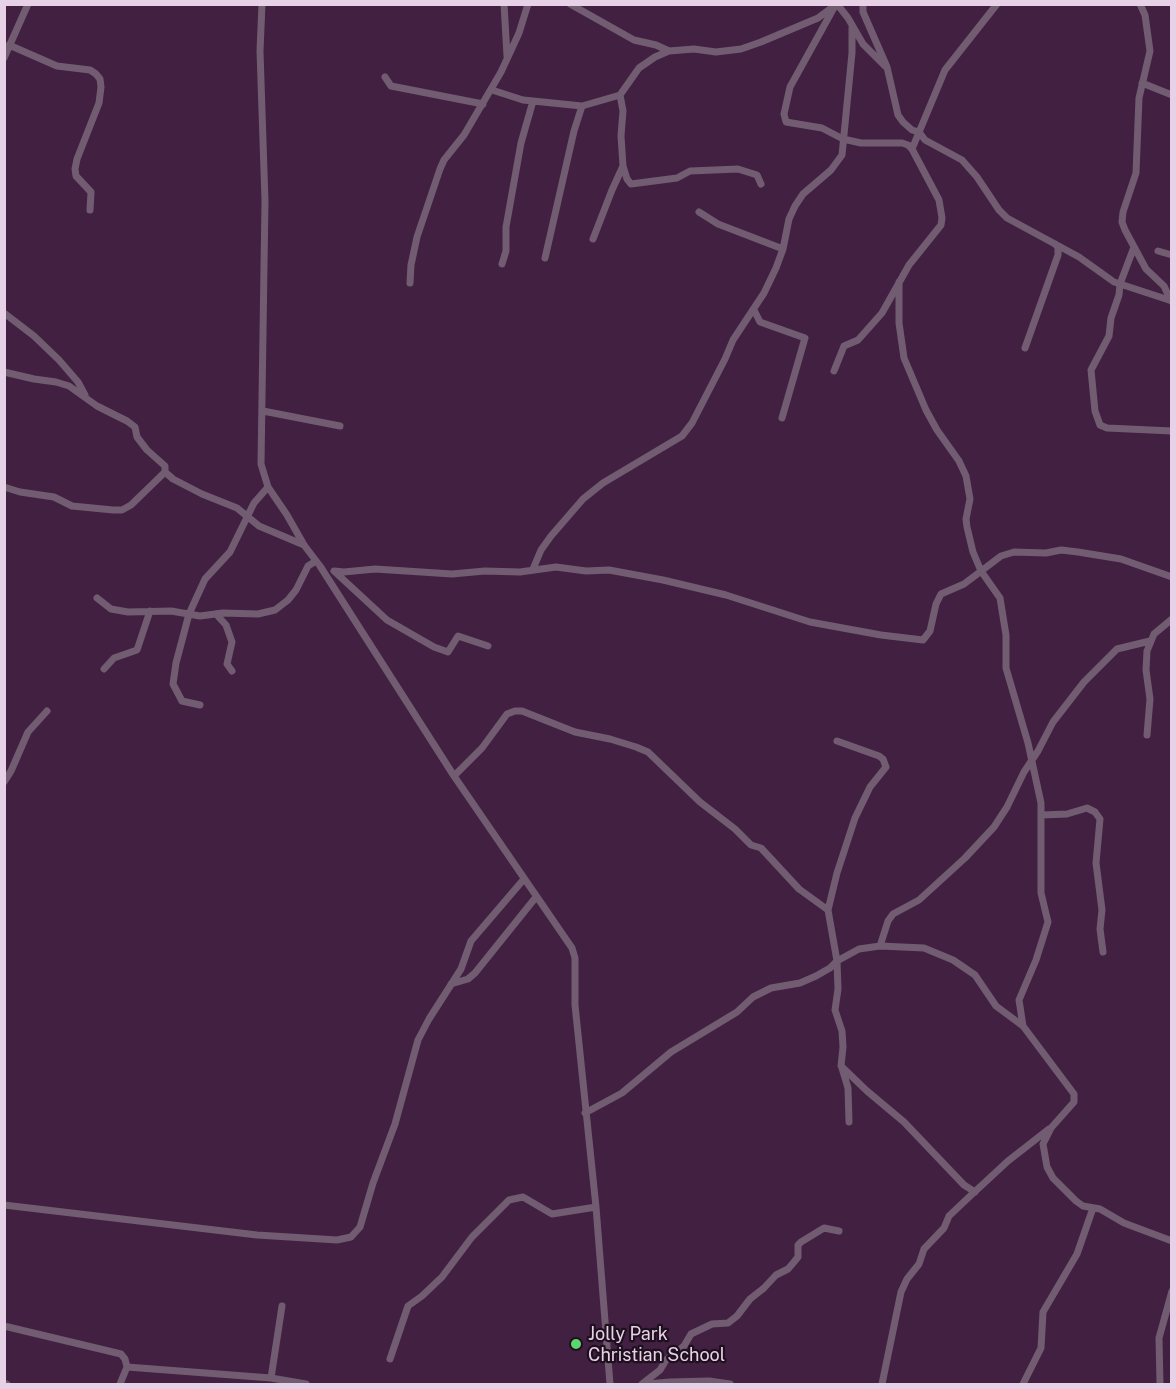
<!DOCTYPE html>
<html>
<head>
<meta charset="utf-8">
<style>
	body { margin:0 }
	#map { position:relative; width:1176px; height:1389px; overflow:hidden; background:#412041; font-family:"Public Sans",sans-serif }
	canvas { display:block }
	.frame { position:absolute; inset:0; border:6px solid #e6d1e6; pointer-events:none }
</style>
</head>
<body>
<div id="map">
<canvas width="1176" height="1389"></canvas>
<div class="frame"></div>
</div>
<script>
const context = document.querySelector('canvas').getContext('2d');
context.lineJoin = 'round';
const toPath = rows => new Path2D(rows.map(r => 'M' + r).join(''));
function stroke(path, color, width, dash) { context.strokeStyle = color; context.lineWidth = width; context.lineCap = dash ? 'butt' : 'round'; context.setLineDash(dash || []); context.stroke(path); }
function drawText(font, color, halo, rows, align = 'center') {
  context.font = font + ' "Public Sans",sans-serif'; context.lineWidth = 4.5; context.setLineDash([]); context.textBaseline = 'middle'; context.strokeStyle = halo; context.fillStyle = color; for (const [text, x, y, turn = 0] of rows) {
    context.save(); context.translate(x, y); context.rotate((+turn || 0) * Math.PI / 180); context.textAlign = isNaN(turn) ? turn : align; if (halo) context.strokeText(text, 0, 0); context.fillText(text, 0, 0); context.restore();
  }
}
stroke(toPath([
	[262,4,260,51,265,201,261,464,268,487,287,515,304,545,320,566,454,776,572,948,575,958,575,1005,596,1207,610,1384],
	[504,4,507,56],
	[570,4,634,40,656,45,669,51,694,49,716,52,741,49,761,42,818,18,834,6],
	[837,4,848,18,863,44,885,66],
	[863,4,863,12,887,67,898,115,903,122,912,130,919,132,925,140,962,160,977,177,999,210,1007,218,1079,257,1114,282,1172,301],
	[1140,4,1145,15,1150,51,1139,98,1136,173,1123,212,1122,222,1125,230,1146,269,1164,286,1171,301],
	[9,45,57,66,90,70,96,74,100,79,101,87,99,103,77,159,75,169,76,176,91,192,90,210],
	[669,51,655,57,639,68,620,95,623,111,621,136,623,166,627,179,631,184,677,178,690,171,738,169,757,175,761,184],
	[4,58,28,4],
	[385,77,391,86,483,104],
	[1142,83,1172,95],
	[492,90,523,100,582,106,620,95],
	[912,149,945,70,997,4],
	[699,212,718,224,783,249],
	[593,239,612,190,623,166],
	[1134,247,1120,284,1119,295,1111,318,1109,336,1091,370,1095,411,1100,425,1107,428,1172,431],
	[1158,251,1172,255],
	[545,258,574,131,582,106],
	[502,264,506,251,506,227,521,143,533,101],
	[899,282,899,323,904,358,926,410,937,430,959,461,966,476,970,499,966,519,967,527,973,552,981,571,1000,598,1006,635,1006,668,1028,743,1041,803,1041,893,1048,922,1036,960,1019,1000,1023,1026],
	[410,283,411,265,417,237,440,169,444,160,464,135,501,72,519,33,528,4],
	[754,310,760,322,805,338,782,418],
	[4,313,34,336,59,360,78,382,85,395],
	[1025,348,1058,255,1058,247,1055,244],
	[834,371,844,346,858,340,882,313,909,265,941,225,942,218,939,200,912,149,908,145,902,143,861,143,843,139,822,128,786,122,784,114,790,87,836,4],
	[4,372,34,379,56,382,69,386,97,406,127,421,135,427,137,437,147,450,165,466,165,472,173,479,202,494,237,508,259,526,304,545],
	[263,411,340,426],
	[4,487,20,492,54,497,72,506,113,510,122,510,131,505,165,472],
	[533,569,541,550,551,536,583,499,603,483,682,436,692,423,725,359,733,340,764,293,776,268,783,249,789,219,795,206,803,194,831,170,842,155,852,53,852,28],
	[97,598,111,609,128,612,171,611,200,616,223,613,258,614,275,610,288,600,296,590,308,566,316,561],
	[216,614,226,625,232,642,227,664,232,671],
	[488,646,458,636,448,652,434,647,387,620,334,571,344,572,375,569,452,574,485,571,520,572,556,567,586,571,609,570,663,580,726,595,810,622,881,635,923,640,930,631,936,604,941,594,964,584,1001,556,1014,552,1046,553,1061,550,1078,552,1121,559,1172,577],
	[104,669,114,658,137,650,150,611],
	[200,705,182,701,173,684,176,663,189,614,205,579,230,552,254,503,268,487],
	[1147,735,1150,699,1146,670,1147,651,1154,634,1172,619],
	[837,741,879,756,883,759,886,767,870,787,855,818,837,873,828,910,837,961,838,989,835,1010,842,1031,843,1047,841,1066,867,1091,904,1122,964,1185,975,1192],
	[454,776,482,748,507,714,515,711,522,711,575,732,610,739,636,747,648,752,700,802,735,829,751,845,761,848,799,889,828,910],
	[4,782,11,771,28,732,47,711],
	[1042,815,1067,814,1087,808,1095,812,1100,819,1096,863,1102,910,1100,929,1103,952],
	[880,946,888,921,893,914,919,900,965,858,994,827,1007,807,1024,772,1038,751,1053,722,1084,682,1117,649,1150,641],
	[451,984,468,979,475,973,536,897],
	[842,1068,848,1088,849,1122],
	[585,1113,622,1093,671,1052,737,1012,753,997,771,988,800,983,816,976,830,968,837,961,859,949,880,946,924,948,953,960,975,975,996,1006,1023,1026,1074,1094,1074,1102,1051,1128,1043,1144,1047,1167,1053,1178,1076,1201,1083,1206,1100,1209,1124,1223,1172,1241],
	[4,1205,257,1235,337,1240,351,1237,360,1227,373,1183,395,1124,418,1040,429,1019,461,969,471,941,524,879],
	[4,1326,121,1354,125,1359,127,1367,120,1384],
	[390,1359,408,1306,422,1296,442,1277,472,1237,509,1200,523,1197,552,1214,596,1207],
	[127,1367,271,1378,306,1384],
	[271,1378,282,1306],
	[4,1383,7,1384],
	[642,1384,660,1370,666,1360,684,1346,691,1334,712,1324,728,1323,737,1316,750,1299,764,1288,776,1275,788,1269,794,1262,798,1257,798,1245,801,1242,824,1228,839,1231],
	[647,1384,670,1382,709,1381,730,1384],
	[882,1384,901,1292,907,1279,919,1264,924,1249,944,1228,949,1216,968,1198,1008,1161,1049,1129],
	[1023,1384,1041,1348,1043,1312,1077,1254,1093,1208],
	[1160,1384,1159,1338,1172,1291]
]), '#725c71', 7);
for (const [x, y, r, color] of [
	[576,1344,6,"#5bd56d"]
]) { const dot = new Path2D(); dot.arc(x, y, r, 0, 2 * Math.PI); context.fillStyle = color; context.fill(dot); stroke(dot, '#1f101f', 2); }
drawText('18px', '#e6d1e6', '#1f101f', [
	["Jolly Park",588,1334],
	["Christian School",588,1355]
], 'left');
</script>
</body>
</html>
